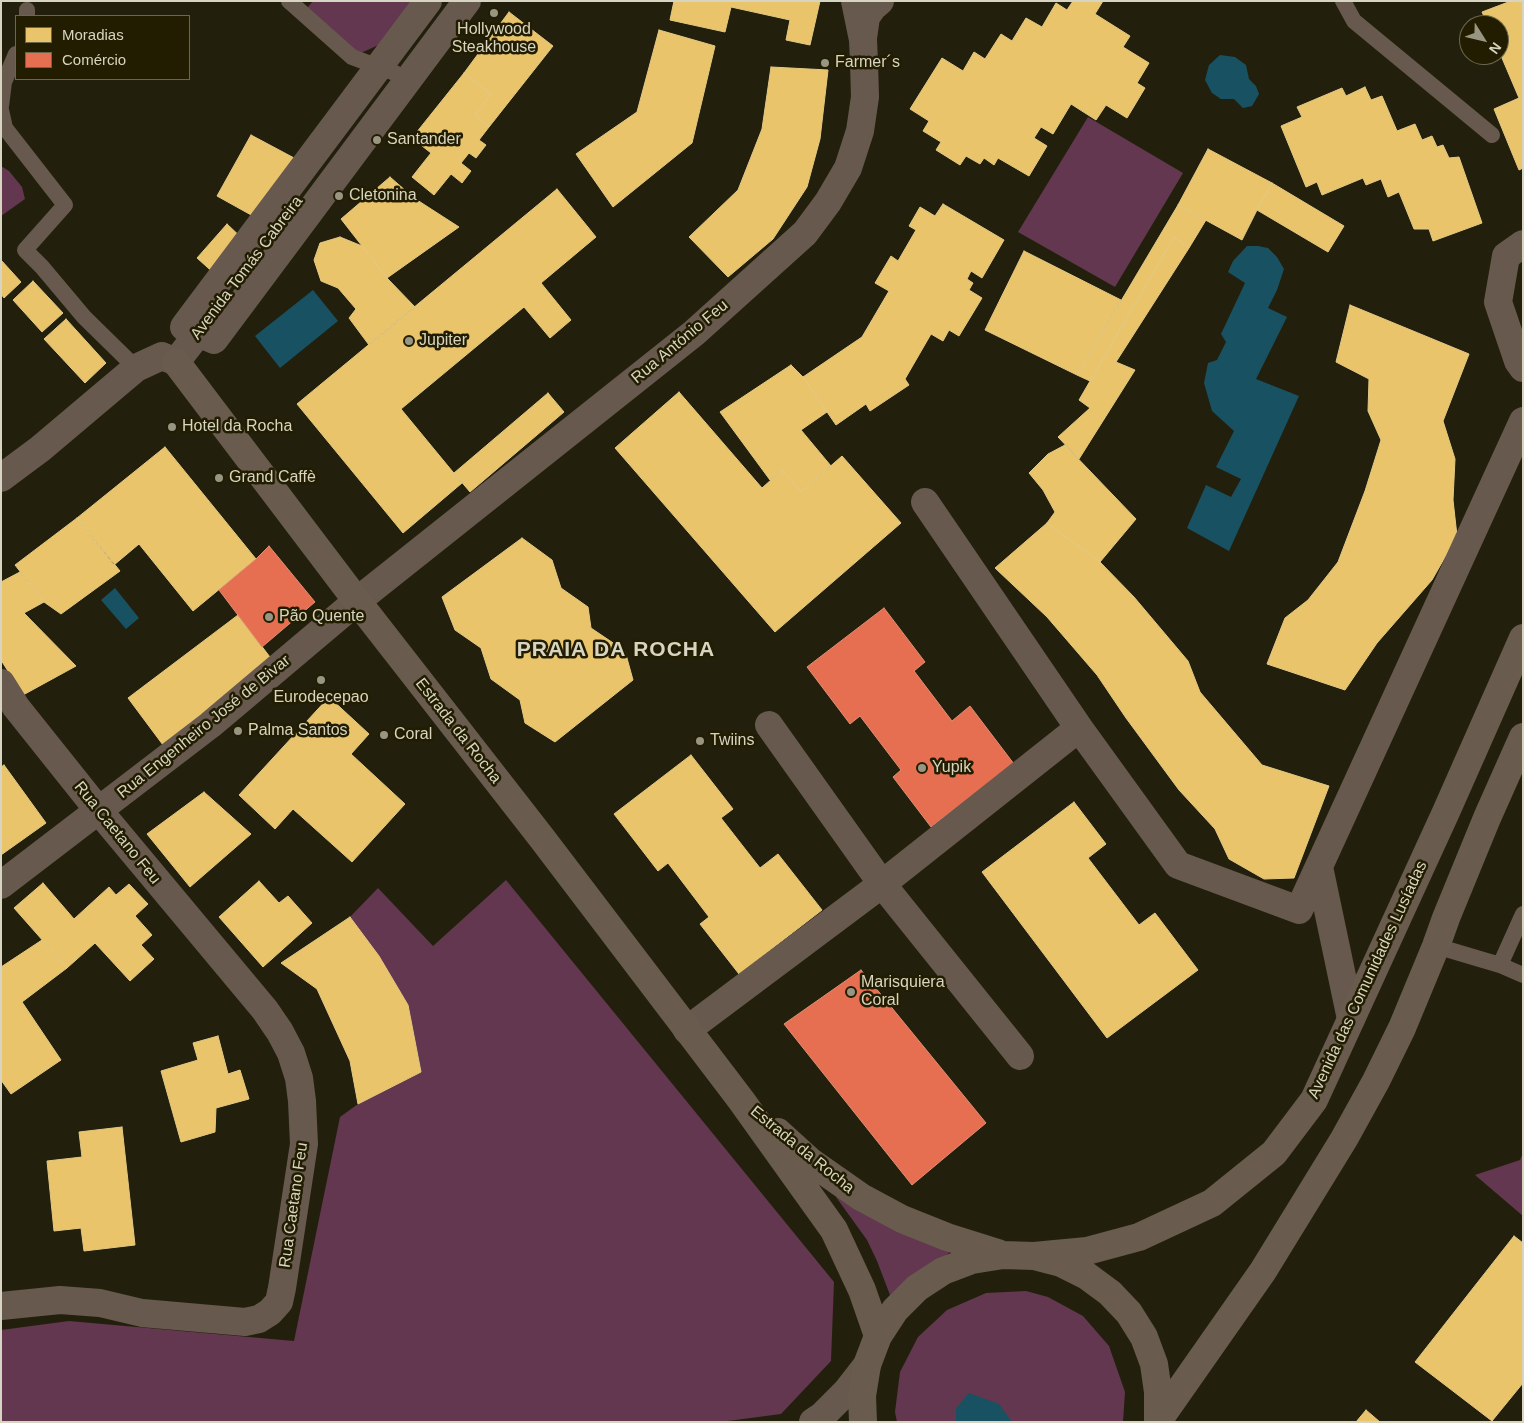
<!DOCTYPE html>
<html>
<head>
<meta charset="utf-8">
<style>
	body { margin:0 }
	#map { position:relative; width:1524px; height:1423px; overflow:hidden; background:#22200c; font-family:Arial,sans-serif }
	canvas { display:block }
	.frame { position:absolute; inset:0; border:2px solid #d7d5c1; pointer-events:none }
	.legend { position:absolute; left:15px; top:15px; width:175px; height:65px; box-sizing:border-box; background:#221d00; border:1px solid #6a674d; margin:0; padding:6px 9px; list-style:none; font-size:15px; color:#d7d5c1 }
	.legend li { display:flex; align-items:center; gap:10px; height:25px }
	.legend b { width:25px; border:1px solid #6a674d }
	.north { position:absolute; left:1459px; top:15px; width:50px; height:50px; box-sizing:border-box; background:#221d00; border:1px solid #6a674d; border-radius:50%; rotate:126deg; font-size:14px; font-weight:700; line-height:20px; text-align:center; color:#d7d5c1 }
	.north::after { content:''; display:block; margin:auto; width:18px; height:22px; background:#989682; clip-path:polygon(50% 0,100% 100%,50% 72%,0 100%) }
</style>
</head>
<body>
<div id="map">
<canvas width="1524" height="1423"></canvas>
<div class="frame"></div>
<ul class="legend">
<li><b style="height:14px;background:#e9c46a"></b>Moradias</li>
<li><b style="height:14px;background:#e76f51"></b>Comércio</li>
</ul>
<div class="north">N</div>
</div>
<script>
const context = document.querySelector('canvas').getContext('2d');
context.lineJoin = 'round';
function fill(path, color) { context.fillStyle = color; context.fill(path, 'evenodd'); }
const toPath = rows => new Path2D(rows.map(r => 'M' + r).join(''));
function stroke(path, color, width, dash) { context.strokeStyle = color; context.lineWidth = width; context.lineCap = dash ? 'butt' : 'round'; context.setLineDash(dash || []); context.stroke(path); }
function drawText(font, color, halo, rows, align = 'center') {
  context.font = font + ' Arial,sans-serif'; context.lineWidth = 5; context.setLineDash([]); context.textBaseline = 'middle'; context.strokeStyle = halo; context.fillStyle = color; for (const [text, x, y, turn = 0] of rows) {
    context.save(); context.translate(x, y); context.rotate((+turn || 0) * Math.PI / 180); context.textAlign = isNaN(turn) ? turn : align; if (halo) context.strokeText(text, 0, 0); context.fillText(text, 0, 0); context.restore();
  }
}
fill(toPath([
	[313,1,428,1,405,33,352,57,303,13],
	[1088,117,1183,173,1115,287,1018,232],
	[1,166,9,171,22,187,25,199,1,216],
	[506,880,834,1282,831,1361,781,1414,720,1422,1,1422,1,1330,69,1321,294,1341,340,1117,358,1104,421,1072,408,1005,379,956,350,917,378,888,433,946],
	[1523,1153,1523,1216,1475,1175,1520,1160],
	[836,1192,950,1252,894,1299,890,1295,877,1261,867,1240,836,1197],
	[1026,1291,1048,1297,1083,1316,1109,1346,1125,1392,1123,1422,897,1422,895,1412,900,1372,918,1337,947,1310,986,1293]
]), '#62374f');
fill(toPath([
	[1220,55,1235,57,1246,65,1249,79,1256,86,1259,94,1252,106,1243,108,1234,99,1221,99,1212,93,1205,80,1209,65],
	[1247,246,1258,246,1268,248,1277,257,1284,269,1277,290,1268,308,1287,317,1256,379,1299,396,1229,551,1187,528,1206,485,1231,497,1241,479,1216,467,1234,431,1212,411,1204,383,1208,363,1217,360,1226,342,1221,334,1245,283,1228,272,1233,261],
	[313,290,338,321,280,368,255,336],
	[115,588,139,618,126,629,101,600],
	[969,1393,999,1404,1012,1422,956,1422,956,1408]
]), '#185161');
const homes = toPath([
	[674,1,820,1,810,45,786,40,790,20,731,7,725,32,670,20,674,1],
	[1073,1,1103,1,1095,14,1130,36,1123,47,1149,63,1137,83,1145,88,1127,118,1106,105,1096,120,1071,104,1053,134,1041,127,1034,138,1047,146,1029,176,998,158,994,165,984,158,980,164,966,156,960,165,936,150,941,142,923,131,929,121,910,109,942,58,963,71,974,52,985,59,1001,34,1012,41,1026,18,1042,27,1056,3,1067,10,1073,1],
	[1511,1,1523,1,1523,168,1519,170,1494,109,1519,98,1499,51,1499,25,1488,25,1482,12,1511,1],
	[509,12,553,46,489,127,475,115,491,94,464,73,509,12],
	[659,30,715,46,692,143,613,207,576,154,637,112,659,30],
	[771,67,828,70,820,139,807,187,773,239,728,277,689,237,738,190,762,129,771,67],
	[464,73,491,94,475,115,489,127,479,140,486,145,476,158,469,153,461,163,471,171,462,183,451,174,434,195,412,177,431,153,412,138,464,73],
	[1365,87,1371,100,1382,96,1397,131,1415,124,1422,140,1432,136,1437,147,1443,145,1449,158,1459,157,1482,223,1433,241,1429,229,1414,229,1399,192,1388,197,1381,179,1366,185,1363,178,1322,195,1317,182,1306,187,1281,126,1302,117,1297,107,1342,88,1346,96,1365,87],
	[251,135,296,159,262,221,217,196,251,135],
	[1208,149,1272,183,1257,210,1242,240,1178,205,1208,149],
	[390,177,414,198,459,227,387,278,341,219,390,177],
	[1272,183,1344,226,1328,252,1257,210,1272,183],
	[557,189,596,237,541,283,571,320,550,338,524,307,401,409,462,483,403,533,297,404,557,189],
	[943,204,1004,240,982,278,971,271,967,279,973,283,969,290,982,298,959,336,949,330,943,341,931,334,905,379,909,385,870,411,866,404,836,425,803,377,862,337,889,291,875,283,891,256,898,261,916,230,909,226,920,207,935,216,943,204],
	[1178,205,1206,220,1189,248,1174,237,1090,381,1077,375,1178,205],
	[227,224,246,242,216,275,197,258,227,224],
	[340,237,362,246,387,278,415,307,369,345,349,318,356,309,338,288,321,281,314,260,320,243,340,237],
	[1174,237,1189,248,1116,362,1135,370,1079,459,1058,437,1090,408,1079,400,1174,237],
	[1024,251,1121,300,1077,375,985,330,1024,251],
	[1,260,21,282,4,298,1,294,1,260],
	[33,281,63,313,42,332,13,300,33,281],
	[1350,305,1469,354,1443,421,1455,459,1453,500,1457,536,1432,580,1377,643,1345,690,1267,664,1285,618,1308,600,1338,562,1365,491,1381,440,1368,411,1369,379,1336,362,1350,305],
	[66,319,106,363,85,383,44,339,66,319],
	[791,365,803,377,827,412,801,430,831,466,801,492,782,470,770,480,720,412,791,365],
	[679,392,762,488,782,470,801,492,842,456,901,523,775,632,615,448,679,392],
	[548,393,564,412,470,492,454,473,548,393],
	[1065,445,1136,519,1100,562,1047,523,1055,512,1043,490,1029,473,1048,454,1065,445],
	[165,447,256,559,193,611,139,544,114,565,77,518,165,447],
	[77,518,120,571,61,614,44,602,15,565,77,518],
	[1047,523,1100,562,1134,597,1188,661,1200,692,1262,765,1329,786,1294,878,1264,879,1229,859,1215,829,1179,790,1126,718,1097,675,1047,617,995,568,1047,523],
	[522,538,552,560,561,588,588,607,591,628,625,651,633,680,555,742,525,723,520,700,491,679,481,648,455,630,442,597,522,538],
	[20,572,44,602,24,613,76,666,23,695,1,660,1,582,20,572],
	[238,615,273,661,163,745,128,698,238,615],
	[329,697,369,734,351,754,405,804,352,862,293,809,275,829,239,795,329,697],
	[691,755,733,809,721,818,760,868,778,854,822,910,739,974,700,924,709,917,668,863,658,871,614,814,691,755],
	[4,765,46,823,1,855,1,767,4,765],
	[204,792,251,834,190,887,147,834,204,792],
	[1074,802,1106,844,1088,858,1139,925,1155,913,1198,970,1107,1038,982,872,1074,802],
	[259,881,279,903,288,896,312,923,263,967,219,917,259,881],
	[43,883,74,919,109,887,116,895,129,884,148,904,135,916,152,935,141,945,154,959,130,981,95,943,67,968,14,908,43,883],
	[350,917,379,956,408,1005,421,1072,358,1104,350,1061,317,989,281,963,350,917],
	[42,940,67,968,22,1002,61,1060,11,1094,1,1080,1,967,42,940],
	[218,1036,228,1074,240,1070,249,1099,216,1108,215,1132,181,1142,161,1071,198,1060,193,1043,218,1036],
	[122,1127,135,1245,84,1251,81,1228,54,1231,47,1161,82,1157,79,1132,122,1127],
	[1514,1236,1523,1243,1523,1383,1492,1421,1415,1362,1514,1236],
	[1366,1410,1380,1422,1356,1422,1366,1410]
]);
fill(homes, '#e9c46a');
stroke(homes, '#e4c984', 1);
const shops = toPath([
	[269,546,315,602,262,647,219,590,256,559,269,546],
	[884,608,925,662,914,671,952,721,970,706,1014,764,931,827,893,777,901,770,860,716,850,724,807,667,884,608],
	[861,970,986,1123,912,1185,784,1024,861,970]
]);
fill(shops, '#e76f51');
stroke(shops, '#e28e73', 1);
stroke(toPath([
	[289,1,352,57,395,73],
	[1343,1,1354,21,1492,135],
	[27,10,27,16],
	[1,106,4,82,16,54],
	[1,110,5,128,65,205,25,250,42,267,84,317,136,368],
	[1523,914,1500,965,1523,975],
	[1436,946,1500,965]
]), '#68594e', 16);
stroke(toPath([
	[428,1,184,327,214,340,467,1],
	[863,38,866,17,873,7,880,1],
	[1523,244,1506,256,1498,302,1518,361,1523,368],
	[1,478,40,449,136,368,162,356,176,362,210,318],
	[925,502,1079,728,1178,865,1299,910,1523,421],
	[1,683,16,707,99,811,265,1010,280,1032,291,1053,299,1078,302,1101,304,1144,282,1288,279,1302,270,1312,259,1319,245,1322,142,1313,100,1303,60,1300,1,1306],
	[769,725,882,884,1020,1056],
	[1319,867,1351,1019],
	[1,885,210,725,357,601,694,333,805,233,828,202,848,168,860,131,865,97,864,62,863,40,855,1],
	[687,1030,882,884,1079,728],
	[813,1422,822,1416,846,1392,867,1365]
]), '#68594e', 28);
stroke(toPath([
	[176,362,357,601,541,837,741,1100,834,1230,862,1290,878,1336],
	[778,1132,811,1162,861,1197,902,1219,947,1237,998,1253],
	[1034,1256,1087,1251,1139,1237,1212,1203,1274,1153,1314,1100,1446,812,1523,638],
	[1158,1421,1263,1271,1344,1139,1376,1081,1402,1028,1436,946,1446,918,1487,818,1523,737],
	[863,1422,862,1396,867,1365,878,1336,895,1310,917,1288,943,1271,972,1260,1003,1255,1034,1256,1061,1263,1087,1276,1110,1293,1129,1313,1144,1337,1154,1364,1158,1392,1158,1422]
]), '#695b4d', 28);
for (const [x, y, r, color] of [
	[494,13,5,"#989682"],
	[825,63,5,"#989682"],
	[377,140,5,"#989682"],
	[339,196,5,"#989682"],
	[409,341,5,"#989682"],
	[172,427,5,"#989682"],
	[219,478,5,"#989682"],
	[269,617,5,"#989682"],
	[321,680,5,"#989682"],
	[238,731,5,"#989682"],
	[384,735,5,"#989682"],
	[700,741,5,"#989682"],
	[922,768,5,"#989682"],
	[851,992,5,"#989682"]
]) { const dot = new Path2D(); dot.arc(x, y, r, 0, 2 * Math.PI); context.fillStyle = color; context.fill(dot); stroke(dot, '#221d00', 2); }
drawText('16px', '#d7d5c1', '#221d00', [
	["Hollywood",494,30,"center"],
	["Steakhouse",494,48,"center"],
	["Farmer´s",835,63],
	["Santander",387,140],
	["Cletonina",349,196],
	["Jupiter",419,341],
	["Hotel da Rocha",182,427],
	["Grand Caffè",229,478],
	["Pão Quente",279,617],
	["Eurodecepao",321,698,"center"],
	["Palma Santos",248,731],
	["Coral",394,735],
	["Twiins",710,741],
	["Yupik",932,768],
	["Marisquiera",861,983],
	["Coral",861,1001]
], 'left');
drawText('16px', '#d7d5c1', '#221d00', [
	["Avenida Tomás Cabreira",247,268,-53],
	["Rua António Feu",680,342,-40],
	["Rua Engenheiro José de Bivar",204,727,-39],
	["Estrada da Rocha",458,731,52],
	["Rua Caetano Feu",117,833,51],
	["Avenida das Comunidades Lusíadas",1368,980,-65],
	["Estrada da Rocha",802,1150,39],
	["Rua Caetano Feu",294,1205,-82]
]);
context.letterSpacing = '1px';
drawText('bold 21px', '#d7d5c1', '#221d00', [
	["PRAIA DA ROCHA",616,650]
]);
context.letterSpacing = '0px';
</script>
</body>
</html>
